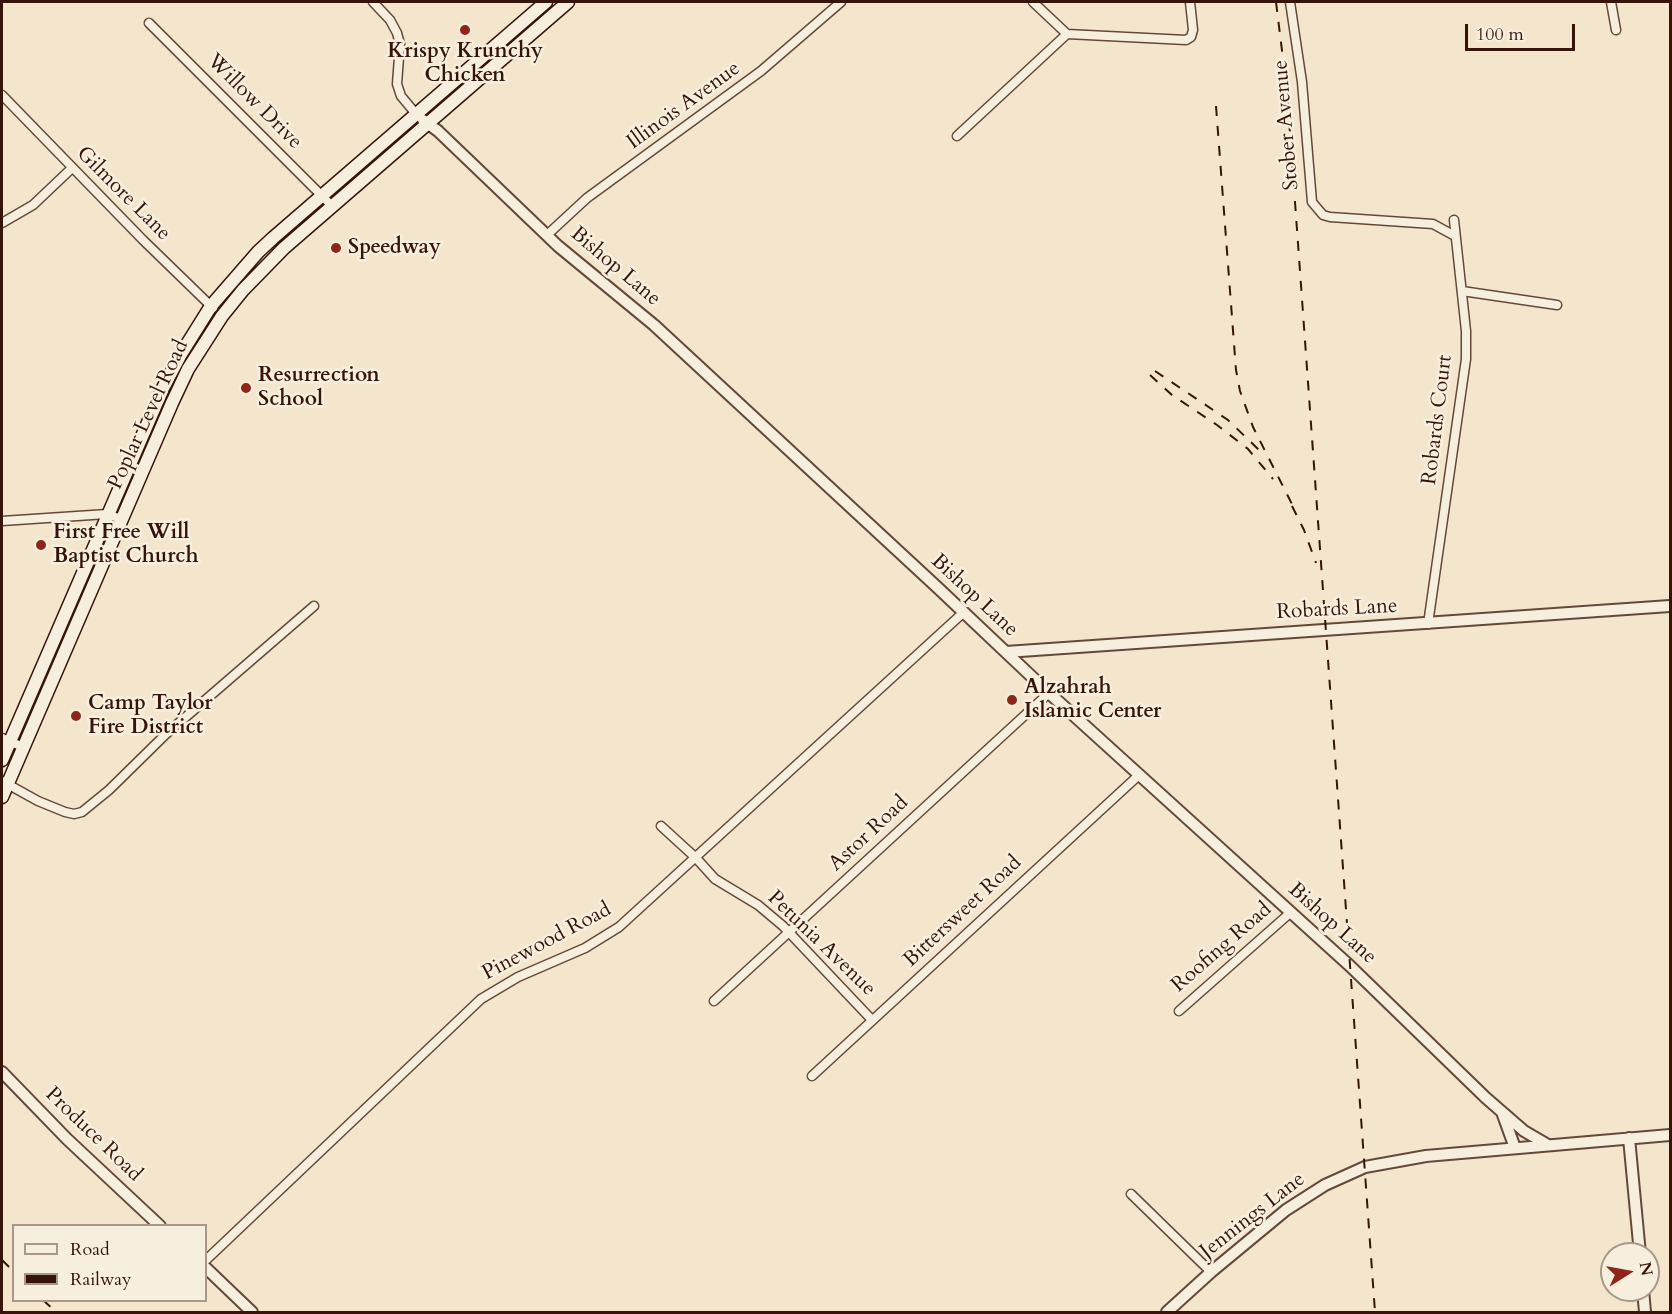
<!DOCTYPE html>
<html>
<head>
<meta charset="utf-8">
<style>
	body { margin:0 }
	#map { position:relative; width:1672px; height:1314px; overflow:hidden; background:#f3e6cd; font-family:Cardo,serif }
	canvas { display:block }
	.frame { position:absolute; inset:0; border:3px solid #351509; pointer-events:none }
	.legend { position:absolute; left:12px; top:1224px; width:195px; height:78px; box-sizing:border-box; background:#f7efde; border:2px solid #a99889; margin:0; padding:8px 10px; list-style:none; font-size:18px; color:#351509 }
	.legend li { display:flex; align-items:center; gap:12px; height:30px }
	.legend b { width:30px; border:2px solid #a99889 }
	.north { position:absolute; left:1600px; top:1242px; width:60px; height:60px; box-sizing:border-box; background:#f7efde; border:2px solid #a99889; border-radius:50%; rotate:79deg; font-size:16px; font-weight:700; line-height:24px; text-align:center; color:#351509 }
	.north::after { content:''; display:block; margin:auto; width:21px; height:27px; background:#8f2418; clip-path:polygon(50% 0,100% 100%,50% 72%,0 100%) }
	.scale { position:absolute; left:1465px; top:24px; width:110px; height:27px; box-sizing:border-box; border:3px solid #351509; border-top:0; padding-left:8px; font-size:18px; line-height:21px; white-space:nowrap; color:#351509; -webkit-text-stroke:4px #f7efde; paint-order:stroke }
</style>
</head>
<body>
<div id="map">
<canvas width="1672" height="1314"></canvas>
<div class="frame"></div>
<ul class="legend">
<li><b style="height:8px;background:#f7efde"></b>Road</li>
<li><b style="height:8px;background:#351509"></b>Railway</li>
</ul>
<div class="north">N</div>
<div class="scale">100 m</div>
</div>
<script>
const context = document.querySelector('canvas').getContext('2d');
context.lineJoin = 'round';
const toPath = rows => new Path2D(rows.map(r => 'M' + r).join(''));
function stroke(path, color, width, dash) { context.strokeStyle = color; context.lineWidth = width; context.lineCap = dash ? 'butt' : 'round'; context.setLineDash(dash || []); context.stroke(path); }
function drawText(font, color, halo, rows, align = 'center') {
  context.font = font + ' Cardo,serif'; context.lineWidth = 5; context.setLineDash([]); context.textBaseline = 'middle'; context.strokeStyle = halo; context.fillStyle = color; for (const [text, x, y, turn = 0] of rows) {
    context.save(); context.translate(x, y); context.rotate((+turn || 0) * Math.PI / 180); context.textAlign = isNaN(turn) ? turn : align; if (halo) context.strokeText(text, 0, 0); context.fillText(text, 0, 0); context.restore();
  }
}
const minor = toPath([
	[373,2,390,20,397,33,400,44,397,84,401,96,416,114],
	[1033,2,1067,34],
	[1290,2,1302,82,1312,202,1323,215,1330,217,1433,224,1455,236],
	[1611,2,1616,30],
	[149,23,332,206],
	[2,95,143,240,213,308],
	[957,136,1067,34,1186,40,1191,37,1193,30,1190,2],
	[2,223,33,205,72,168],
	[547,235,587,198,761,71,841,2],
	[1462,291,1557,305],
	[2,521,107,514,121,519],
	[1428,624,1466,359,1466,331,1454,220],
	[2,738,23,747],
	[2,781,38,801,65,812,74,814,82,812,109,790,166,734,314,606],
	[661,826,696,858,715,879,758,905,783,926,872,1020],
	[714,1001,1049,693],
	[1179,1011,1290,913],
	[812,1076,1139,775],
	[1131,1194,1211,1272],
	[206,1260,481,999,518,977,585,948,619,927,964,612]
]);
const tertiary = toPath([
	[423,120,438,131,558,246,654,325,938,588,1049,693,1350,966,1486,1098,1524,1131,1548,1145],
	[1006,652,1670,606],
	[2,1072,67,1139,160,1226],
	[1502,1112,1515,1148],
	[1629,1138,1640,1254],
	[206,1268,252,1312],
	[1643,1290,1645,1312],
	[1167,1312,1211,1272,1286,1210,1325,1185,1365,1167,1426,1156,1670,1135]
]);
const secondary = toPath([
	[2,760,163,388,181,354,211,306,258,252,273,238,546,2],
	[2,797,172,403,188,369,222,316,243,290,284,248,568,2]
]);
stroke(minor, '#64493a', 11);
stroke(tertiary, '#64493a', 14);
stroke(secondary, '#351509', 15);
stroke(minor, '#f7efde', 8);
stroke(tertiary, '#f7efde', 10);
stroke(secondary, '#f7efde', 12);
stroke(toPath([
	[1276,2,1287,91,1375,1312],
	[1216,106,1236,370,1240,391,1253,427,1296,512],
	[1155,371,1228,420,1259,450],
	[1150,375,1172,395,1217,425,1248,449,1273,479],
	[1292,506,1304,530,1316,563],
	[2,1260,14,1272],
	[43,1300,56,1312]
]), '#351509', 2, [10, 10]);
for (const [x, y, r, color] of [
	[465,30,6,"#8f2418"],
	[336,248,6,"#8f2418"],
	[246,388,6,"#8f2418"],
	[41,545,6,"#8f2418"],
	[1012,700,6,"#8f2418"],
	[76,716,6,"#8f2418"]
]) { const dot = new Path2D(); dot.arc(x, y, r, 0, 2 * Math.PI); context.fillStyle = color; context.fill(dot); stroke(dot, '#f7efde', 2); }
drawText('bold 21px', '#351509', '#f7efde', [
	["Krispy Krunchy",465,52,"center"],
	["Chicken",465,76,"center"],
	["Speedway",348,248],
	["Resurrection",258,376],
	["School",258,400],
	["First Free Will",53,533],
	["Baptist Church",53,557],
	["Alzahrah",1024,688],
	["Islamic Center",1024,712],
	["Camp Taylor",88,704],
	["Fire District",88,728]
], 'left');
drawText('21px', '#351509', '#f7efde', [
	["Willow Drive",254,102,45],
	["Illinois Avenue",684,106,-36],
	["Stober Avenue",1287,125,-95],
	["Gilmore Lane",123,194,45],
	["Bishop Lane",615,267,40],
	["Poplar Level Road",149,415,-65],
	["Robards Court",1438,420,-83],
	["Bishop Lane",974,596,43],
	["Robards Lane",1337,610,-3],
	["Astor Road",869,834,-43],
	["Bittersweet Road",963,912,-43],
	["Bishop Lane",1332,924,42],
	["Pinewood Road",547,942,-28],
	["Petunia Avenue",821,944,44],
	["Roofing Road",1222,948,-41],
	["Produce Road",93,1135,44],
	["Jennings Lane",1253,1216,-38]
]);
</script>
</body>
</html>
